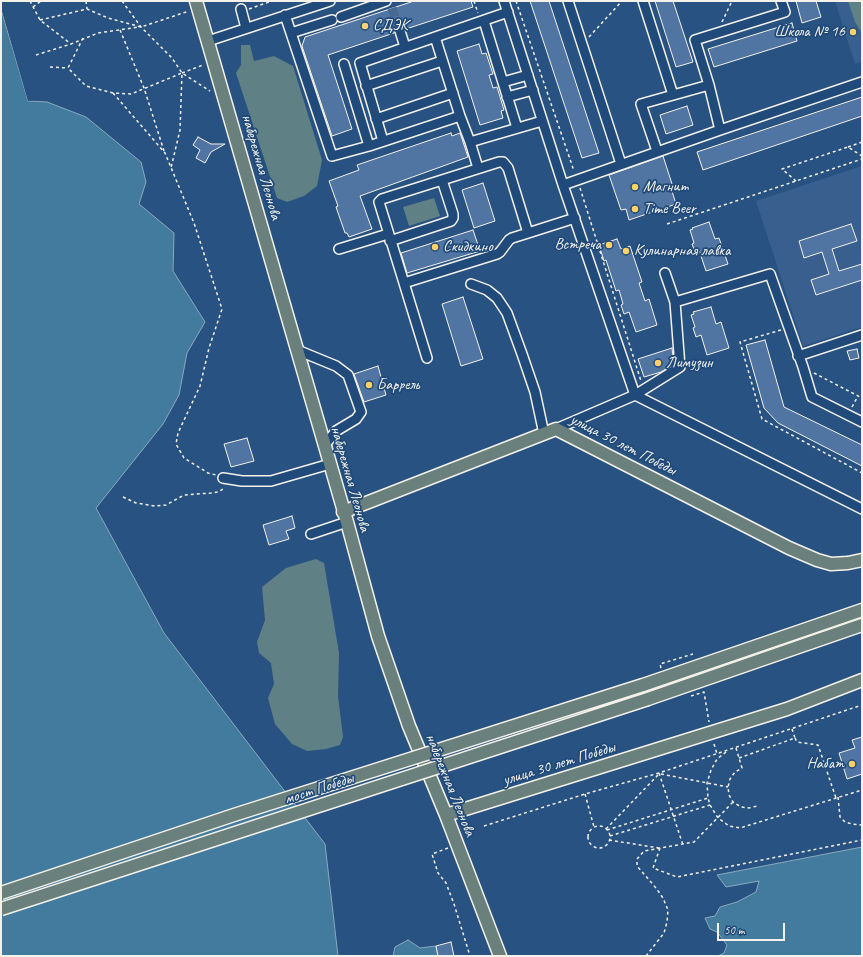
<!DOCTYPE html>
<html>
<head>
<meta charset="utf-8">
<style>
	body { margin:0 }
	#map { position:relative; width:863px; height:957px; overflow:hidden; background:#285282; font-family:Caveat,sans-serif }
	canvas { display:block }
	.frame { position:absolute; inset:0; border:2px solid #f4f1e8; pointer-events:none }
	.scale { position:absolute; left:717px; top:923px; width:68px; height:18px; box-sizing:border-box; border:2px solid #f4f1e8; border-top:0; padding-left:5px; font-size:12px; line-height:14px; white-space:nowrap; color:#f4f1e8; -webkit-text-stroke:3px #1f4a7a; paint-order:stroke }
</style>
</head>
<body>
<div id="map">
<canvas width="863" height="957"></canvas>
<div class="frame"></div>
<div class="scale">50 m</div>
</div>
<script>
const context = document.querySelector('canvas').getContext('2d');
context.lineJoin = 'round';
function fill(path, color) { context.fillStyle = color; context.fill(path, 'evenodd'); }
const toPath = rows => new Path2D(rows.map(r => 'M' + r).join(''));
function stroke(path, color, width, dash) { context.strokeStyle = color; context.lineWidth = width; context.lineCap = dash ? 'butt' : 'round'; context.setLineDash(dash || []); context.stroke(path); }
function drawText(font, color, halo, rows, align = 'center') {
  context.font = font + ' Caveat,sans-serif'; context.lineWidth = 3.5; context.setLineDash([]); context.textBaseline = 'middle'; context.strokeStyle = halo; context.fillStyle = color; for (const [text, x, y, turn = 0] of rows) {
    context.save(); context.translate(x, y); context.rotate((+turn || 0) * Math.PI / 180); context.textAlign = isNaN(turn) ? turn : align; if (halo) context.strokeText(text, 0, 0); context.fillText(text, 0, 0); context.restore();
  }
}
fill(toPath([
	[835,1,862,1,862,62,855,64],
	[862,166,862,327,803,346,756,201]
]), '#385f8e');
fill(toPath([
	[848,1,862,1,862,33,855,22],
	[241,45,250,45,254,61,274,56,293,66,322,160,317,186,304,196,287,202,277,198,236,73,241,65],
	[434,198,440,216,409,226,403,207],
	[316,559,324,563,339,653,338,696,343,737,340,745,326,749,307,751,292,744,275,724,268,698,274,684,271,663,259,653,257,642,265,620,262,587,286,568]
]), '#5f8084');
const water = toPath([
	[1,9,28,101,47,102,86,117,141,162,146,182,139,204,174,233,173,271,205,322,187,353,179,395,163,424,96,508,164,633,325,844,338,956,1,956,1,9],
	[862,847,862,956,718,956,724,953,727,945,717,932,710,929,705,918,715,916,720,907,737,902,756,892,759,881,726,887,717,875,862,847],
	[408,940,420,948,436,946,438,956,393,956,395,947,408,940]
]);
fill(water, '#437b9e');
stroke(water, '#8aaabc', 1);
fill(toPath([
	[1,7,3,8,30,99,34,100,28,101]
]), '#285282');
const building = toPath([
	[414,1,471,1,473,7,406,29,402,25,398,25,394,29,394,33,328,55,352,129,332,136,302,46,305,37,414,1],
	[530,1,549,1,599,153,582,158,530,1],
	[655,1,673,1,693,62,676,67,655,1],
	[796,1,816,1,821,17,802,23,796,1],
	[792,23,797,41,714,67,708,49,792,23],
	[479,44,482,54,486,53,493,74,489,75,493,88,497,87,504,110,501,111,503,118,480,125,457,51,479,44],
	[862,97,862,116,703,170,697,152,862,97],
	[687,106,693,125,666,134,660,115,687,106],
	[451,133,452,136,460,133,468,157,360,196,372,229,349,237,347,233,345,233,336,207,338,206,329,181,359,170,357,165,451,133],
	[198,137,211,144,225,144,211,152,205,163,196,158,200,150,193,145,198,137],
	[663,156,673,187,671,188,676,204,629,220,626,209,621,210,609,175,663,156],
	[483,183,495,221,474,228,462,190,483,183],
	[709,222,715,239,719,238,728,264,706,271,699,250,695,252,692,244,694,243,690,230,693,229,692,228,709,222],
	[851,224,857,241,832,249,839,271,862,264,862,280,816,295,811,280,829,274,822,252,804,258,799,241,851,224],
	[473,230,480,251,407,273,401,253,473,230],
	[617,239,621,249,630,246,642,282,639,283,645,301,649,299,657,325,636,332,629,312,624,314,621,305,623,304,619,290,616,291,606,260,604,261,599,245,617,239],
	[463,297,483,359,461,366,442,304,463,297],
	[711,307,716,324,721,322,729,348,707,355,701,335,696,337,693,328,695,327,691,315,694,314,693,312,711,307],
	[765,340,784,407,862,445,862,466,778,423,764,408,746,345,765,340],
	[672,348,674,364,661,372,644,377,638,359,672,348],
	[857,349,859,358,850,360,847,351,857,349],
	[378,366,386,395,364,402,354,374,378,366],
	[247,438,254,461,231,467,224,444,247,438],
	[292,516,295,528,286,531,289,539,269,545,263,525,292,516],
	[862,737,862,774,847,779,839,753,855,748,852,740,862,737],
	[451,942,454,956,438,956,436,946,451,942]
]);
fill(building, '#5175a2');
stroke(building, '#f4f1e8', 1);
stroke(toPath([
	[392,8,400,31]
]), '#476a91', 9, [9, 4.5]);
const minor = toPath([
	[504,1,563,185,635,395,680,367,675,302,770,274,803,367,812,397,862,422],
	[568,1,621,164],
	[643,1,673,95],
	[241,9,246,28],
	[285,15,332,156,369,146,460,116,435,37],
	[341,17,386,1],
	[484,21,517,128],
	[400,31,405,47],
	[291,33,332,20],
	[208,41,330,1],
	[344,64,369,146],
	[503,82,528,75],
	[366,86,442,61],
	[507,97,533,90],
	[460,116,470,142,542,121],
	[376,119,453,93],
	[720,130,862,82],
	[383,141,360,63,508,12],
	[470,142,478,168],
	[657,151,641,104,709,85],
	[563,185,720,130,709,85,695,40,785,12,781,1],
	[528,233,508,168,503,162,499,162,382,199,379,202,404,283,497,254,500,252,509,240,512,238,528,233,575,218],
	[390,241,451,221,453,218,453,214,442,180],
	[339,249,388,234],
	[665,273,675,302],
	[404,283,427,358],
	[471,284,487,290,497,298,507,313,522,354,535,392,544,434],
	[297,350,336,366,348,375,361,412,356,419,336,431,324,446],
	[798,356,862,335],
	[556,429,635,395,862,509],
	[223,478,242,481,271,481,330,464],
	[311,534,347,522]
]);
const major = toPath([
	[196,1,347,522,378,636,409,726,446,815,500,956],
	[343,512,556,429,789,548,817,560,831,564,848,563,862,560],
	[643,685,862,610],
	[648,699,862,625],
	[446,815,787,709,862,680]
]);
stroke(minor, '#f4f1e8', 12);
stroke(major, '#f4f1e8', 15);
stroke(toPath([
	[30,1,40,20,71,44],
	[86,1,87,9],
	[122,1,141,27,172,58,182,73,180,130,171,168],
	[474,1,478,13],
	[516,1,574,171],
	[33,7,41,1],
	[249,9,272,1],
	[40,20,87,9,108,18,141,27,189,11],
	[722,22,732,1],
	[120,30,144,88,164,151],
	[589,37,622,1],
	[83,38,68,68,86,86,113,93,131,94,182,73,210,91],
	[36,55,71,44,98,33,139,27],
	[50,67,68,68],
	[182,73,203,65],
	[113,93,165,153,194,223,222,309,209,348,200,386,178,433,176,444,184,458,208,473,216,475],
	[848,147,862,142],
	[796,181,782,169,848,147,862,156],
	[580,188,641,381],
	[667,224,862,159],
	[781,330,740,342,762,419,862,473],
	[814,373,862,398],
	[852,407,858,396],
	[123,497,136,503,155,506,166,505,184,495,211,493,218,492,225,488],
	[661,668,660,664,693,654],
	[691,696,704,692,709,722],
	[795,738,797,742,818,745,836,798],
	[714,744,717,754],
	[736,748,742,768,735,772,730,779,728,787,729,795,733,802,741,807,749,808,757,806],
	[726,752,717,759,711,770,707,783,708,798,710,805,718,818,729,826,740,828,862,790],
	[739,758,795,738,792,729],
	[659,773,683,845],
	[661,774,728,787],
	[585,794,594,827],
	[838,797,840,817,845,822,852,824,862,825],
	[484,826,585,794,659,773,862,705],
	'588 837a11 11 0 1 1 22 0a11 11 0 1 1-22 0Z',
	[606,829,658,775],
	[607,830,708,798],
	[610,836,710,805],
	[609,840,659,848],
	[448,848,432,854,438,873,446,883,454,904,470,956],
	[660,848,653,868,677,877,862,840],
	[646,956,664,933,667,922,668,910,663,898,656,888,637,866,637,859,644,851,694,842,733,802]
]), '#f4f1e8', 1.5, [3, 3]);
stroke(minor, '#1f4a7a', 9);
stroke(major, '#6a807d', 12);
const majorBridge = toPath([
	[1,893,234,815,643,685],
	[1,909,648,699]
]);
stroke(majorBridge, '#f4f1e8', 15, []);
stroke(majorBridge, '#6a807d', 12);
for (const [x, y, r, color] of [
	[365,26,4,"#ffd166"],
	[853,32,4,"#ffd166"],
	[635,187,4,"#ffd166"],
	[635,209,4,"#ffd166"],
	[609,245,4,"#ffd166"],
	[435,247,4,"#ffd166"],
	[626,251,4,"#ffd166"],
	[658,363,4,"#ffd166"],
	[369,385,4,"#ffd166"],
	[852,764,4,"#ffd166"]
]) { const dot = new Path2D(); dot.arc(x, y, r, 0, 2 * Math.PI); context.fillStyle = color; context.fill(dot); stroke(dot, '#1f4a7a', 1.5); }
drawText('16px', '#f4f1e8', '#1f4a7a', [
	["СДЭК",373,26],
	["Школа № 16",845,32,"right"],
	["Магнит",643,187],
	["Time Beer",643,209],
	["Встреча",601,245,"right"],
	["Скидкино",443,247],
	["Кулинарная лавка",634,251],
	["Лимузин",666,363],
	["Баррель",377,385],
	["Набат",844,764,"right"]
], 'left');
drawText('16px', '#f4f1e8', '#1f4a7a', [
	["набережная Леонова",261,167,74],
	["улица 30 лет Победы",623,445,27],
	["набережная Леонова",350,479,74],
	["улица 30 лет Победы",559,764,-17],
	["набережная Леонова",450,785,68],
	["мост Победы",319,789,-18]
]);
</script>
</body>
</html>
